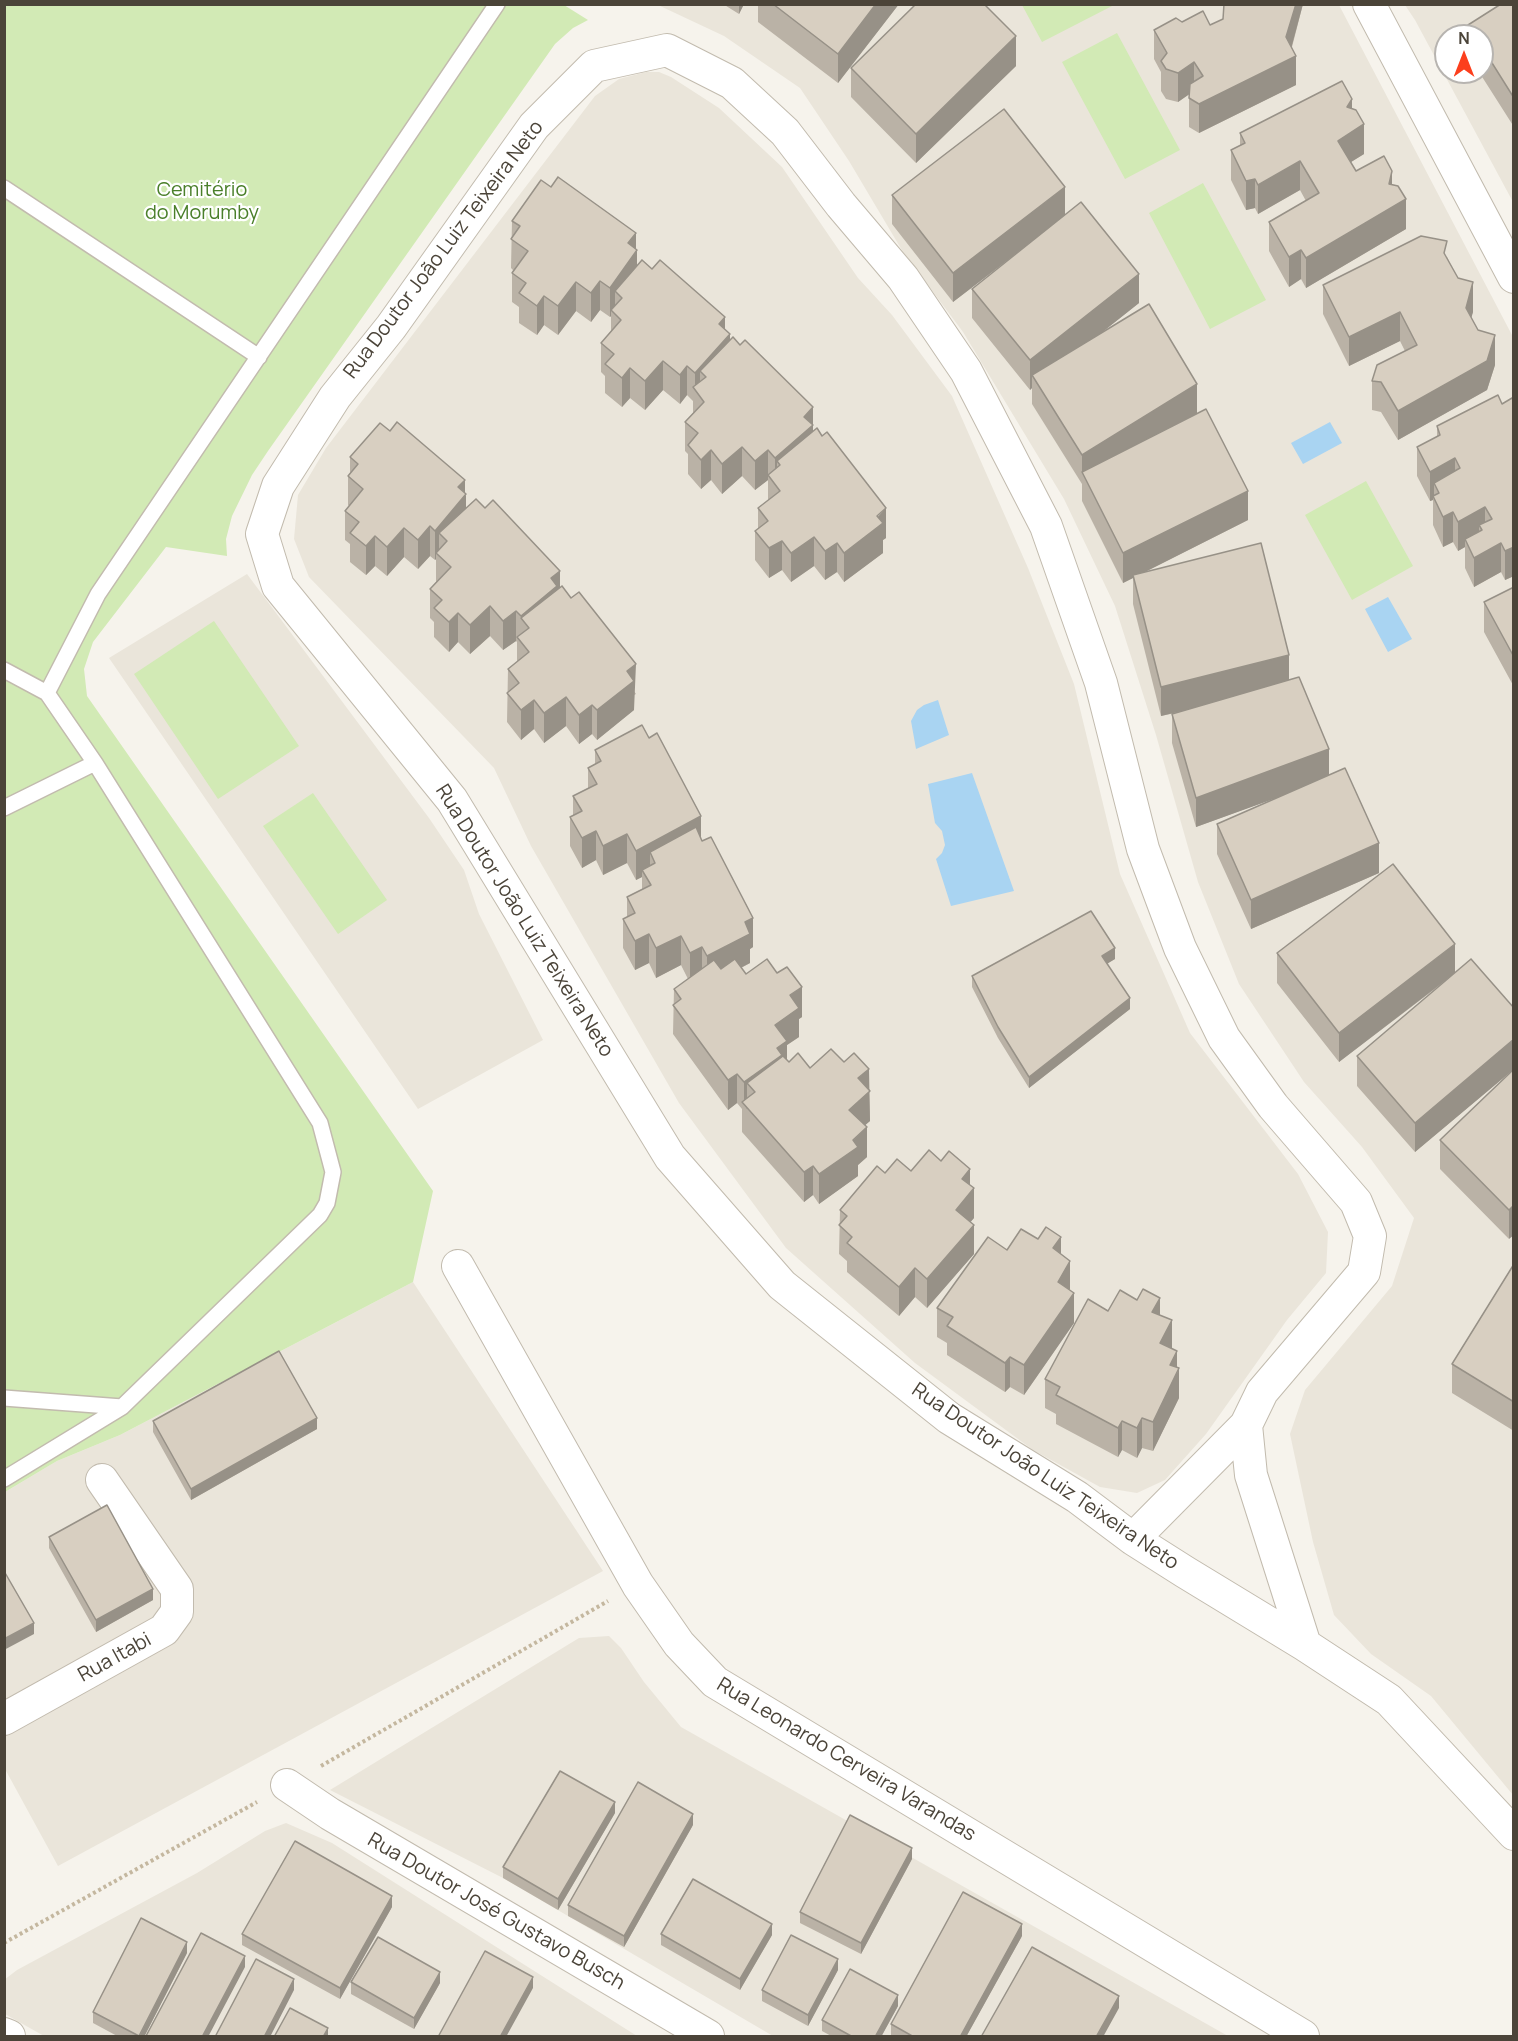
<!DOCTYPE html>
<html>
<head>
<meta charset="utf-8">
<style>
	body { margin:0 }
	#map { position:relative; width:1518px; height:2041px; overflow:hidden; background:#f6f3ec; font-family:Manrope,sans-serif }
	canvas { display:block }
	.frame { position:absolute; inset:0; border:6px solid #4b4439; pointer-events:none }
	.north { position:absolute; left:1434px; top:24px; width:60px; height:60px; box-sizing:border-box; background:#fff; border:2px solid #b7b4b0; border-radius:50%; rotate:0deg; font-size:16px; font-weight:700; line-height:24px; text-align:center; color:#4b4439 }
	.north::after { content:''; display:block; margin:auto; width:21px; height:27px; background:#fc3f1d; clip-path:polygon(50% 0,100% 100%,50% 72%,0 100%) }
</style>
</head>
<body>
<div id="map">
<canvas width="1518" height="2041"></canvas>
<div class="frame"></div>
<div class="north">N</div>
</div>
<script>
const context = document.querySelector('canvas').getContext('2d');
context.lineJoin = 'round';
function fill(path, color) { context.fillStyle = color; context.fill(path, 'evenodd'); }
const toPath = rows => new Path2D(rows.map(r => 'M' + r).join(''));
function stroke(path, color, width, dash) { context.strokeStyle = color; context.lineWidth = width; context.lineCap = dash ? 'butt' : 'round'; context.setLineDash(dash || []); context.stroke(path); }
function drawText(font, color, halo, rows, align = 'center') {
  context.font = font + ' Manrope,sans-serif'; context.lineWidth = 4.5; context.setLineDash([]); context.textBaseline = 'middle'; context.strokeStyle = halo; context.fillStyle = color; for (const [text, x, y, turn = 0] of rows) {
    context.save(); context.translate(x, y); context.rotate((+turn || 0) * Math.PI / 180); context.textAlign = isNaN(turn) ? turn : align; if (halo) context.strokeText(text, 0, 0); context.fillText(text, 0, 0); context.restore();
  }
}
fill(toPath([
	[658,5,1339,5,1513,337,1513,1795,1431,1696,1371,1654,1334,1615,1313,1542,1290,1434,1305,1390,1392,1286,1414,1218,1362,1147,1304,1082,1239,984,1198,882,1156,735,1115,606,1064,499,963,332,903,252,849,161,800,88,724,36],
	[1405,5,1513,5,1513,202,1415,20],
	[1446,36,1482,36,1482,72,1446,72],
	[646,72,659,72,671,77,719,108,782,167,858,278,892,315,952,396,1028,568,1074,684,1120,874,1190,1033,1298,1174,1328,1232,1326,1273,1287,1320,1206,1434,1165,1480,1137,1493,1100,1487,1033,1450,915,1363,786,1248,679,1103,531,846,494,768,309,577,294,539,298,495,326,448,595,96,619,79],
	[247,574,429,818,464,870,479,914,543,1040,418,1109,109,658],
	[413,1282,603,1571,58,1866,5,1769,5,1492,57,1461,120,1435],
	[609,1636,621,1648,644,1682,681,1727,1228,2036,773,2036,503,1878,330,1790,579,1638],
	[286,1823,332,1843,637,2036,44,2036,5,2014,4,1980,17,1970,197,1873,265,1831]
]), '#eae5da');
fill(toPath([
	[5,5,564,5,588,20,573,28,555,44,268,451,252,475,232,516,226,539,227,556,166,547,93,642,84,669,87,696,433,1191,413,1282,120,1435,57,1461,5,1492],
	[1114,5,1042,42,1022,5,1114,4],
	[1117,33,1180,150,1125,179,1062,62],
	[1203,183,1266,300,1210,329,1149,213],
	[1366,481,1413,566,1352,600,1305,515],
	[214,621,299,746,218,799,134,674],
	[313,793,387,900,338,934,263,826]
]), '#d2eab5');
fill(toPath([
	[1330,422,1342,443,1303,464,1291,443],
	[1388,597,1412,639,1388,652,1365,609],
	[938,700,949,735,916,749,911,721,917,710,924,705],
	[972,773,1014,891,951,906,936,859,942,853,945,845,942,831,935,823,928,784]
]), '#a9d4f2');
const lane = toPath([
	[4,188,259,357],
	[4,670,47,693,95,763,320,1123,333,1172,327,1203,320,1215,122,1407,4,1479],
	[47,693,98,594,497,4],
	[4,808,95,763],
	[4,1398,122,1407]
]);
const street = toPath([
	[1369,4,1514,277],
	[458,1266,638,1585,679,1644,715,1682,1303,2036],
	[1133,1539,1246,1425],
	[1305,1645,1251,1475,1246,1425,1262,1392,1364,1272,1370,1236,1356,1202,1273,1106,1224,1038,1180,948,1143,849,1101,683,1046,526,966,371,903,278,841,205,785,132,732,83,667,50,594,66,534,126,391,327,335,397,278,486,262,534,278,586,452,800,670,1157,782,1285,949,1418,1077,1497,1133,1539,1185,1572,1305,1645,1389,1700,1514,1834],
	[4,1719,164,1630,177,1612,177,1589,102,1480],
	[287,1785,330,1814,708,2036],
	[4,2034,9,2036]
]);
stroke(lane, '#c2bbae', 18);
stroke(street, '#c2bbae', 34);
stroke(toPath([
	[321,1766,608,1601],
	[4,1943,257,1802]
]), '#c4b79f', 4, [3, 3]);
stroke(lane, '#fff', 15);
stroke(street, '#fff', 32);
fill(toPath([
	[723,4,744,4,739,14],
	[758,4,899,4,838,83,758,22],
	[1303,4,1292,47,1296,85,1199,133,1189,127,1189,94,1178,102,1166,99,1161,91,1161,72,1154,59,1154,30,1182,22,1210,25,1223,19],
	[1514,4,1514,127,1479,72,1482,72,1482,36,1468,36,1468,25],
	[1016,66,916,163,851,97,851,68],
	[1352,108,1364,154,1351,162,1356,171,1392,185,1406,229,1306,288,1301,279,1289,287,1269,251,1269,222,1306,201,1300,190,1258,214,1255,208,1246,210,1231,180,1231,150,1240,146,1240,133],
	[892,195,1065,215,1139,303,1101,333,1197,414,1248,520,1145,572,1289,680,1329,775,1379,873,1251,929,1217,854,1217,824,1283,795,1196,827,1172,743,1172,714,1175,713,1161,716,1133,604,1133,578,1123,583,1082,501,1082,484,1032,404,1032,388,1030,390,972,318,972,289,1012,257,953,302,892,224],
	[512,221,636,249,637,266,725,330,730,340,813,431,886,538,883,540,883,553,844,582,837,572,825,580,814,566,791,582,782,570,769,578,755,560,755,531,758,529,758,508,768,500,768,480,755,490,742,476,722,494,711,480,701,489,688,474,688,454,685,451,685,422,693,413,693,401,687,395,680,404,663,390,645,410,630,398,622,407,605,393,605,376,601,372,601,343,611,331,611,316,610,317,600,310,591,322,576,311,558,335,544,325,537,335,519,323,519,307,512,302,512,273,513,270,511,268],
	[1447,257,1473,312,1471,317,1495,365,1487,390,1398,440,1381,412,1372,410,1372,381,1405,351,1400,341,1349,366,1323,314,1323,285],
	[1514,401,1514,576,1505,580,1501,572,1474,587,1465,568,1465,547,1458,551,1453,542,1443,547,1433,525,1433,500,1430,501,1417,476,1417,447,1437,437,1437,426,1502,404],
	[350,457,465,493,466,508,560,587,636,694,634,695,634,710,597,740,592,734,579,744,566,726,544,743,534,729,521,740,507,722,508,669,517,662,517,642,516,641,503,650,490,636,470,654,458,642,449,652,434,637,434,622,430,618,430,589,436,582,436,559,435,560,430,556,418,569,404,557,387,576,375,566,366,575,350,562,350,544,345,540,345,511,349,506,348,505,348,476,350,473],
	[1514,587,1514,687,1484,632,1484,602],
	[595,750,701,839,753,947,750,949,750,963,741,968,746,974,802,1017,799,1019,799,1037,787,1045,787,1060,789,1062,810,1068,869,1090,870,1121,865,1125,867,1157,858,1165,858,1176,819,1204,813,1195,804,1202,742,1132,742,1109,737,1103,728,1110,673,1034,674,989,688,979,681,965,656,978,649,963,635,970,623,948,623,919,627,917,627,897,642,889,642,877,636,880,627,863,603,875,596,860,582,868,570,846,570,817,573,815,573,796,588,788,588,768,595,764],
	[1277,953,1455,973,1514,1069,1415,1152,1357,1086,1357,1056,1452,976,1339,1062,1277,983],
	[1115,959,1107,963,1130,1009,1029,1088,998,1038,972,987,972,976],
	[1514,1069,1509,1239,1440,1169,1440,1140],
	[941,1161,970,1185,974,1218,970,1222,974,1254,927,1308,915,1297,899,1316,847,1272,847,1261,839,1254,840,1210,885,1173,911,1171],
	[1007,1250,1061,1254,1070,1290,1074,1323,1024,1395,1010,1387,1005,1392,947,1355,947,1343,937,1337,937,1308],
	[1514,1264,1514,1431,1452,1393,1452,1364],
	[1108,1311,1160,1315,1172,1349,1177,1367,1179,1398,1153,1451,1142,1448,1137,1458,1122,1450,1118,1457,1056,1424,1056,1414,1045,1408,1045,1379],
	[153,1421,317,1429,191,1500,153,1432],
	[49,1537,153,1600,96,1632,49,1548],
	[615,1813,558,1910,503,1878,503,1867],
	[693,1825,624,1947,568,1916,568,1905],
	[912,1859,861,1954,800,1923,800,1912],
	[392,1907,340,1999,242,1945,242,1934],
	[661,1934,772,1935,740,1990,661,1945],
	[1022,1936,966,2037,894,2037,891,2035,891,2024],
	[187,1953,144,2037,119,2037,93,2023,93,2012],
	[838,1970,808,2026,762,2001,762,1990],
	[351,1982,440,1983,414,2029,351,1994],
	[898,2006,881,2037,833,2037,822,2031,822,2020]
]), '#bab2a6');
fill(toPath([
	[739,4,744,4,739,14],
	[876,4,899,4,838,83,838,54],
	[1296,4,1303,4,1288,60,1296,56,1296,85,1199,133,1199,104,1286,37],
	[1016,36,1016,66,916,163,916,134],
	[1194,62,1194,91,1178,102,1178,73],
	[1352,99,1352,128,1364,124,1364,154,1338,170,1338,141,1347,107],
	[1300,161,1300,190,1258,214,1258,185],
	[1392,171,1392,200,1406,199,1406,229,1306,288,1306,258,1389,184],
	[1255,179,1255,208,1246,210,1246,181],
	[1065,187,1065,216,953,302,953,273],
	[636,233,636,252,637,250,637,279,622,298,615,291,615,310,611,310,611,316,610,317,610,288,628,243],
	[1301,250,1301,279,1289,287,1289,257],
	[1139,274,1139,303,1037,384,1032,375,1032,388,1030,390,1030,360],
	[600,281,600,310,591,322,591,293],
	[576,282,576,311,558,335,558,306],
	[1473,282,1473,312,1466,337,1466,308],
	[544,296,544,325,537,335,537,306],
	[1400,312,1400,341,1349,366,1349,337],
	[725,317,725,340,730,334,730,364,706,377,700,371,700,396,695,390,695,373,719,324],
	[1495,335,1495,365,1487,390,1398,440,1398,411],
	[663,361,663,390,645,410,645,381],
	[687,366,687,395,680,404,680,375],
	[630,368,630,398,622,407,622,378],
	[1197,384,1197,414,1082,472,1082,455],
	[813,407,813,436,780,465,777,461,777,485,775,484,775,458,804,417],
	[742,447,742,476,722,494,722,464],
	[711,450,711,480,701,489,701,460],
	[768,450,768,480,755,490,755,461],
	[1455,458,1455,487,1434,483,1434,497,1433,496,1433,500,1430,501,1430,472],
	[465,480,465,496,466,494,466,523,447,541,439,533,439,555,436,553,436,559,435,560,435,531,458,487],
	[1248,491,1248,520,1133,578,1133,575,1133,578,1123,583,1123,553],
	[1485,507,1485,536,1479,525,1479,540,1465,539,1465,547,1458,551,1458,522],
	[886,508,886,538,883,540,883,553,844,582,844,553],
	[1453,512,1453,542,1443,547,1443,517],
	[430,526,430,556,418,569,418,540],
	[404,528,404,557,387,576,387,547],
	[375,536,375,566,366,575,366,546],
	[814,537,814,566,791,582,791,553],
	[782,541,782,570,769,578,769,548],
	[837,543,837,572,825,580,825,551],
	[1501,543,1501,572,1474,587,1474,558],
	[1514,547,1514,576,1505,580,1505,551],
	[560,571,560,600,529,628,521,618,521,641,521,616,551,578],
	[490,606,490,636,470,654,470,625],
	[516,611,516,641,503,650,503,621],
	[458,613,458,642,449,652,449,622],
	[1289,655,1289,685,1161,716,1161,687],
	[636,664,634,710,597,740,597,710,627,671],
	[566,697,566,726,544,743,544,713],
	[534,700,534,729,521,740,521,710],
	[592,705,592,734,579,744,579,715],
	[1329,749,1329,779,1196,827,1196,798],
	[701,816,701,846,655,863,650,852,650,873,642,870,642,877,636,880,636,851],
	[596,831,596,860,582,868,582,838],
	[627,834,627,863,603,875,603,846],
	[1379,843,1379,873,1251,929,1251,900],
	[753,918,753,947,750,949,750,963,707,985,707,956,745,922],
	[649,934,649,963,635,970,635,941],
	[681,936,681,965,656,978,656,948],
	[1455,944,1455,973,1339,1062,1339,1033],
	[702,947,702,976,690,983,690,953],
	[1115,948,1115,959,1102,967,1102,956],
	[802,987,802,1017,799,1019,799,1037,787,1045,787,1070,755,1092,747,1083,747,1109,744,1104,744,1082,790,995],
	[1130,998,1130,1009,1029,1088,1029,1077],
	[1514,1039,1514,1069,1415,1152,1415,1123],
	[869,1069,870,1121,849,1139,849,1110,858,1078],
	[737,1074,737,1103,728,1110,728,1080],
	[867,1127,867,1157,858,1165,858,1176,819,1204,819,1174],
	[813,1166,813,1195,804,1202,804,1172],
	[970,1169,970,1193,974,1188,974,1218,956,1239,956,1210,962,1179],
	[1514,1205,1514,1235,1509,1239,1509,1210],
	[974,1225,974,1254,927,1308,927,1279],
	[1061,1237,1061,1266,1053,1248],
	[1070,1261,1070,1290,1058,1282],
	[915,1268,915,1297,899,1316,899,1287],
	[1074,1293,1074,1323,1024,1395,1024,1365],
	[1160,1298,1160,1328,1152,1312],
	[1172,1320,1172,1349,1160,1343],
	[1177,1351,1177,1373,1179,1368,1179,1398,1153,1451,1153,1422,1170,1365],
	[1010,1357,1010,1387,1005,1392,1005,1363],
	[317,1418,317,1429,191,1500,191,1489],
	[1142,1418,1142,1448,1137,1458,1137,1428],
	[1122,1421,1122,1450,1118,1457,1118,1428],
	[153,1589,153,1600,96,1632,96,1620],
	[34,1623,34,1634,4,1650,4,1639],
	[615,1802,615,1813,558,1910,558,1899],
	[693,1814,693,1825,624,1947,624,1936],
	[912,1848,912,1859,861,1954,861,1943],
	[392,1896,392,1907,340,1999,340,1988],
	[772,1924,772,1935,740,1990,740,1979],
	[1022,1924,1022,1936,966,2037,960,2037],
	[187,1942,187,1953,144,2037,139,2037],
	[245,1956,245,1967,208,2037,202,2037],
	[838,1959,838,1970,808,2026,808,2015],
	[440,1972,440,1983,414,2029,414,2018],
	[533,1977,533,1988,506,2037,500,2037],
	[294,1979,294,1990,270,2037,264,2037],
	[898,1995,898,2006,881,2037,875,2037],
	[1119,1996,1119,2008,1103,2037,1096,2037],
	[328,2028,328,2037,323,2037]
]), '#979187');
const building = toPath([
	[773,4,876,4,838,54,773,4],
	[916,4,984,4,1016,36,916,134,851,68,916,4],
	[1224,4,1296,4,1286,37,1296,56,1199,104,1189,98,1190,84,1203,76,1194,62,1178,73,1166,69,1161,61,1167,53,1154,30,1176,18,1182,22,1203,11,1210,25,1223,19,1224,4],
	[1501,4,1514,4,1514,98,1482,47,1482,36,1475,36,1468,25,1501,4],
	[1342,81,1352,99,1347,107,1356,110,1364,124,1338,141,1356,171,1384,156,1392,171,1389,184,1398,186,1406,199,1306,258,1301,250,1289,257,1269,222,1319,193,1300,161,1258,185,1255,179,1246,181,1231,150,1245,143,1240,133,1342,81],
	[1004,109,1065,187,953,273,892,195,1004,109],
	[558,177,636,233,628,243,637,250,610,288,600,281,591,293,576,282,558,306,544,296,537,306,519,293,526,283,512,273,528,251,511,239,520,226,512,221,541,180,551,187,558,177],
	[1081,202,1139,274,1030,360,972,289,1081,202],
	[1421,236,1447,241,1444,253,1458,278,1473,282,1466,308,1478,330,1495,335,1487,361,1398,411,1381,382,1372,381,1377,365,1417,345,1400,312,1349,337,1323,285,1421,236],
	[642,260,652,269,660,260,725,317,719,324,730,334,695,373,687,366,680,375,663,361,645,381,630,368,622,378,605,364,614,354,601,343,621,320,611,310,622,298,615,291,642,260],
	[1149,304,1197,384,1082,455,1032,375,1149,304],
	[733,337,740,345,745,340,813,407,804,417,813,425,775,458,768,450,755,461,742,447,722,464,711,450,701,460,688,445,698,433,685,422,704,402,693,387,706,377,700,371,733,337],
	[1498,395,1502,404,1512,398,1514,401,1514,547,1505,551,1501,543,1474,558,1465,539,1482,530,1479,525,1492,519,1485,507,1458,522,1453,512,1443,517,1433,496,1439,493,1434,483,1460,468,1455,458,1430,472,1417,447,1440,435,1437,426,1498,395],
	[1206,409,1248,491,1123,553,1082,472,1206,409],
	[397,422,465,480,458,487,466,494,435,531,430,526,418,540,404,528,387,547,375,536,366,546,350,533,359,522,345,511,363,489,348,476,358,464,350,457,380,423,390,431,397,422],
	[817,428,822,436,827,432,886,508,877,516,883,523,844,553,837,543,825,551,814,537,791,553,782,541,769,548,755,531,768,521,758,508,780,491,768,475,780,465,777,461,817,428],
	[476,499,485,508,493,500,560,571,551,578,557,586,521,616,516,611,503,621,490,606,470,625,458,613,449,622,434,608,442,600,430,589,451,567,436,553,447,541,439,533,476,499],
	[1261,543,1289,655,1161,687,1133,575,1261,543],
	[562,586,571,598,579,592,636,664,627,671,634,681,597,710,592,705,579,715,566,697,544,713,534,700,521,710,507,693,519,683,508,669,529,652,517,637,529,628,521,618,562,586],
	[1514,587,1514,657,1484,602,1514,587],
	[1299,677,1329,749,1196,798,1172,714,1299,677],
	[642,725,649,738,657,733,701,816,636,851,627,834,603,846,596,831,582,838,570,817,582,811,573,796,597,784,588,768,601,761,595,750,642,725],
	[1345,768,1379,843,1251,900,1217,824,1345,768],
	[696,827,702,841,711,837,753,918,745,922,750,934,707,956,702,947,690,953,681,936,656,948,649,934,635,941,623,919,635,913,627,897,651,885,642,870,655,863,650,852,696,827],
	[1393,864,1455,944,1339,1033,1277,953,1393,864],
	[1091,911,1115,948,1102,956,1130,998,1029,1077,998,1027,972,976,1091,911],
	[735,959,746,974,767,959,777,973,787,967,802,987,790,995,799,1008,775,1025,787,1041,777,1048,782,1055,744,1082,737,1074,728,1080,673,1005,681,999,674,989,714,960,721,969,735,959],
	[1471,959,1514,1008,1514,1039,1415,1123,1357,1056,1471,959],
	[831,1049,844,1062,854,1053,869,1069,858,1078,870,1091,849,1110,867,1127,853,1140,858,1147,819,1174,813,1166,804,1172,742,1102,755,1092,747,1083,783,1056,789,1062,798,1053,810,1068,831,1049],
	[1514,1069,1514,1205,1509,1210,1440,1140,1514,1069],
	[929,1150,941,1161,949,1151,970,1169,962,1179,974,1188,956,1210,974,1225,927,1279,915,1268,899,1287,847,1243,852,1237,839,1225,847,1216,840,1210,877,1166,885,1173,897,1159,911,1171,929,1150],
	[1046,1227,1061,1237,1053,1248,1070,1261,1058,1282,1074,1293,1024,1365,1010,1357,1005,1363,947,1326,953,1317,937,1308,988,1237,1007,1250,1021,1229,1038,1239,1046,1227],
	[1514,1264,1514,1402,1452,1364,1514,1264],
	[1143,1289,1160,1298,1152,1312,1172,1320,1160,1343,1177,1351,1170,1365,1179,1368,1153,1422,1142,1418,1137,1428,1122,1421,1118,1428,1056,1395,1060,1387,1045,1379,1088,1299,1108,1311,1120,1290,1137,1300,1143,1289],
	[279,1351,317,1418,191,1489,153,1421,279,1351],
	[107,1505,153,1589,96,1620,49,1537,107,1505],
	[4,1571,34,1623,4,1639,4,1571],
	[560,1771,615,1802,558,1899,503,1867,560,1771],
	[638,1782,693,1814,624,1936,568,1905,638,1782],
	[850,1815,912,1848,861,1943,800,1912,850,1815],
	[295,1841,392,1896,340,1988,242,1934,295,1841],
	[693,1879,772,1924,740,1979,661,1934,693,1879],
	[963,1892,1022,1924,960,2037,914,2037,891,2024,963,1892],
	[141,1918,187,1942,139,2036,93,2012,141,1918],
	[201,1933,245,1956,202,2037,148,2037,146,2036,201,1933],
	[791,1935,838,1959,808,2015,762,1990,791,1935],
	[378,1937,440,1972,414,2018,351,1982,378,1937],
	[1032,1947,1119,1996,1096,2037,981,2037,1032,1947],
	[485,1951,533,1977,500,2037,438,2037,485,1951],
	[256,1959,294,1979,264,2037,215,2037,256,1959],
	[850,1969,898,1995,875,2037,853,2037,822,2020,850,1969],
	[290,2008,328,2028,323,2037,274,2037,290,2008]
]);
fill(building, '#d8cfc1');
stroke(building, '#979187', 1.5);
drawText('20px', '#4a7f2a', '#fff', [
	["Cemitério",202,190],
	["do Morumby",202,213]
]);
drawText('20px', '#4b4439', '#fff', [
	["Rua Doutor João Luiz Teixeira Neto",444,250,-53],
	["Rua Doutor João Luiz Teixeira Neto",524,921,58],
	["Rua Doutor João Luiz Teixeira Neto",1045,1477,34],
	["Rua Itabi",115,1658,-29],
	["Rua Leonardo Cerveira Varandas",846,1760,31],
	["Rua Doutor José Gustavo Busch",496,1912,30]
]);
</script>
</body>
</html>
